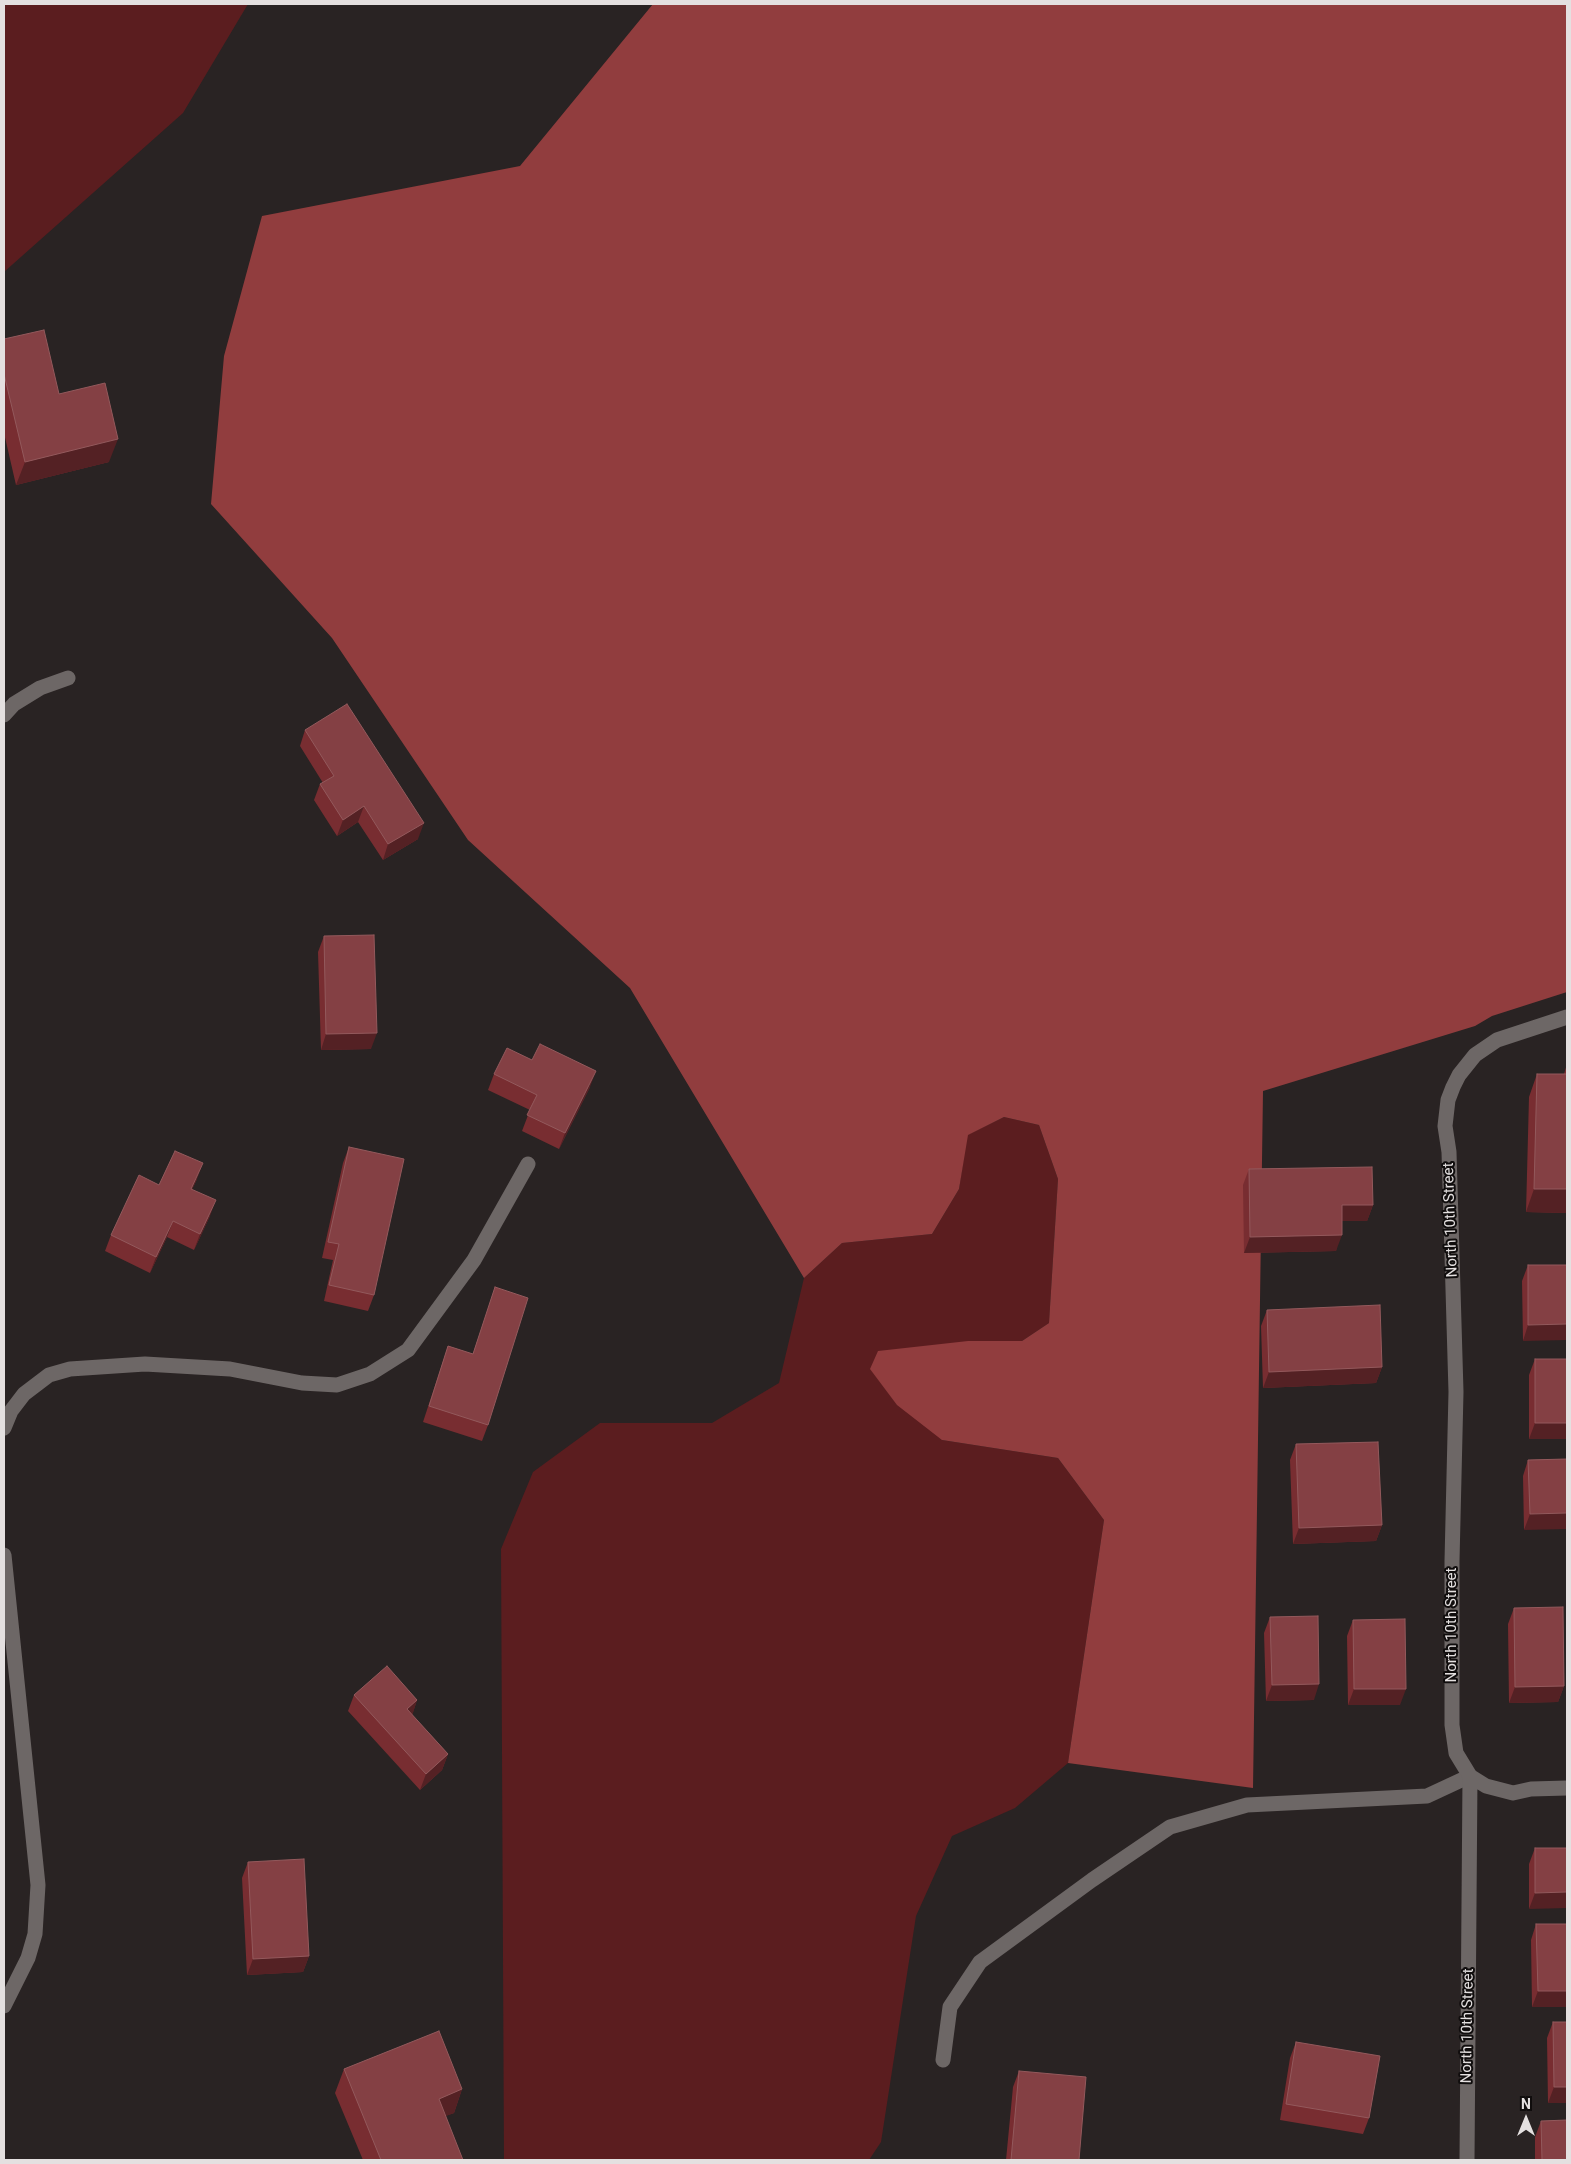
<!DOCTYPE html>
<html>
<head>
<meta charset="utf-8">
<style>
	body { margin:0 }
	#map { position:relative; width:1571px; height:2164px; overflow:hidden; background:#292323; font-family:Roboto,sans-serif }
	canvas { display:block }
	.frame { position:absolute; inset:0; border:5px solid #e4e0e0; pointer-events:none }
	.north { position:absolute; left:1501px; top:2094px; width:50px; height:50px; -webkit-text-stroke:4px #100d0d; paint-order:stroke; rotate:0deg; font-size:14px; font-weight:700; line-height:20px; text-align:center; color:#e4e0e0 }
	.north::after { content:''; display:block; margin:auto; width:18px; height:22px; background:#e4e0e0; clip-path:polygon(50% 0,100% 100%,50% 72%,0 100%) }
</style>
</head>
<body>
<div id="map">
<canvas width="1571" height="2164"></canvas>
<div class="frame"></div>
<div class="north">N</div>
</div>
<script>
const context = document.querySelector('canvas').getContext('2d');
context.lineJoin = 'round';
function fill(path, color) { context.fillStyle = color; context.fill(path, 'evenodd'); }
const toPath = rows => new Path2D(rows.map(r => 'M' + r).join(''));
function stroke(path, color, width, dash) { context.strokeStyle = color; context.lineWidth = width; context.lineCap = dash ? 'butt' : 'round'; context.setLineDash(dash || []); context.stroke(path); }
function drawText(font, color, halo, rows, align = 'center') {
  context.font = font + ' Roboto,sans-serif'; context.lineWidth = 4; context.setLineDash([]); context.textBaseline = 'middle'; context.strokeStyle = halo; context.fillStyle = color; for (const [text, x, y, turn = 0] of rows) {
    context.save(); context.translate(x, y); context.rotate((+turn || 0) * Math.PI / 180); context.textAlign = isNaN(turn) ? turn : align; if (halo) context.strokeText(text, 0, 0); context.fillText(text, 0, 0); context.restore();
  }
}
fill(toPath([
	[4,4,248,4,183,113,4,272],
	[1004,1117,1039,1125,1058,1179,1049,1323,1022,1341,968,1341,942,1440,1058,1458,1104,1520,1068,1763,1015,1808,952,1836,916,1916,881,2142,869,2160,504,2160,501,1549,533,1472,600,1423,712,1423,779,1383,804,1278,842,1243,932,1234,959,1189,967,1135]
]), '#5b1d1f');
fill(toPath([
	[653,4,1567,4,1567,992,1492,1016,1475,1026,1263,1091,1253,1788,1068,1763,1104,1520,1058,1458,942,1440,897,1405,870,1369,878,1351,968,1341,1022,1341,1049,1323,1058,1179,1039,1125,1004,1117,968,1135,959,1189,932,1234,842,1243,804,1278,630,988,468,840,332,638,211,504,224,356,262,216,520,166]
]), '#913d3e');
stroke(toPath([
	[4,1428,11,1411,24,1394,49,1375,70,1369,145,1364,230,1369,302,1383,337,1385,370,1374,408,1350,474,1260,528,1164],
	[943,2060,950,2007,980,1962,1092,1880,1170,1827,1247,1805,1427,1796,1470,1776]
]), '#6d6766', 15);
stroke(toPath([
	[4,715,14,704,40,688,68,678],
	[4,1555,38,1885,35,1934,28,1958,4,2006],
	[1470,1776,1486,1786,1513,1793,1531,1789,1567,1788],
	[1467,2160,1470,1776,1456,1753,1452,1725,1452,1561,1456,1392,1449,1152,1445,1126,1448,1100,1453,1087,1459,1075,1475,1055,1497,1040,1567,1017]
]), '#6d6766', 15);
fill(toPath([
	[4,339,59,394,109,462,16,485,4,433],
	[305,730,418,839,383,860,358,822,337,836,314,800,320,784,323,783,300,746],
	[324,936,371,1049,321,1050,318,952],
	[532,1060,590,1087,559,1149,522,1131,530,1110,488,1090,494,1074],
	[1567,1064,1567,1213,1526,1212,1529,1097,1537,1074,1564,1074],
	[349,1147,374,1295,368,1311,324,1301,333,1260,322,1258,343,1163],
	[1249,1169,1373,1205,1367,1221,1342,1221,1336,1251,1244,1253,1243,1185],
	[197,1179,192,1189,210,1216,194,1250,167,1237,150,1273,105,1251,111,1235,159,1185],
	[1528,1265,1567,1265,1523,1341,1522,1281],
	[495,1287,488,1425,482,1441,423,1422,448,1346,473,1354],
	[1267,1310,1382,1367,1376,1383,1263,1388,1261,1326],
	[1535,1359,1567,1359,1567,1439,1529,1439,1529,1375],
	[1296,1444,1382,1525,1376,1541,1293,1544,1290,1460],
	[1567,1459,1524,1530,1523,1476,1528,1460],
	[1514,1608,1564,1686,1558,1702,1509,1703,1508,1624],
	[1270,1617,1314,1700,1266,1701,1264,1633],
	[1353,1620,1400,1705,1348,1705,1347,1636],
	[354,1695,417,1700,412,1715,448,1754,442,1770,420,1790,348,1711],
	[1535,1848,1567,1848,1529,1909,1529,1864],
	[248,1862,309,1956,303,1972,247,1975,242,1878],
	[1536,1924,1567,1924,1567,2007,1532,2007,1531,1940],
	[1553,2022,1567,2022,1567,2103,1548,2103,1547,2038],
	[1296,2042,1369,2118,1363,2134,1280,2120,1290,2058],
	[344,2069,462,2089,454,2113,445,2116,463,2160,363,2160,335,2093],
	[1019,2071,1079,2160,1006,2160,1013,2087],
	[1541,2121,1567,2160,1535,2160,1535,2137]
]), '#782d31');
fill(toPath([
	[118,439,109,462,16,485,25,462],
	[364,806,358,822,337,836,343,820],
	[424,823,418,839,383,860,388,844],
	[377,1033,371,1049,321,1050,326,1034],
	[596,1071,590,1087,559,1149,565,1133],
	[203,1163,197,1179,185,1205,191,1189],
	[1534,1189,1567,1189,1567,1213,1526,1212],
	[216,1200,210,1216,194,1250,200,1234],
	[1342,1205,1373,1205,1367,1221,1336,1221],
	[173,1221,167,1237,150,1273,156,1257],
	[1342,1235,1336,1251,1244,1253,1250,1237],
	[1567,1324,1567,1340,1523,1341,1528,1325],
	[1382,1367,1376,1383,1263,1388,1269,1372],
	[1535,1423,1567,1423,1567,1439,1529,1439],
	[1567,1513,1567,1529,1524,1530,1530,1514],
	[1382,1525,1376,1541,1293,1544,1299,1528],
	[1319,1684,1314,1700,1266,1701,1272,1685],
	[1564,1686,1558,1702,1509,1703,1515,1687],
	[1354,1689,1406,1689,1400,1705,1348,1705],
	[417,1700,412,1716,407,1709],
	[448,1754,442,1770,420,1790,426,1774],
	[1567,1892,1567,1908,1529,1909,1535,1893],
	[309,1956,303,1972,247,1975,253,1959],
	[1538,1991,1567,1991,1567,2007,1532,2007],
	[1554,2087,1567,2087,1567,2103,1548,2103],
	[462,2089,454,2113,430,2122,439,2099]
]), '#542124');
const building = toPath([
	[44,330,59,394,105,383,118,439,25,462,4,374,4,339,44,330],
	[347,704,424,823,388,844,364,806,343,820,320,784,334,776,305,730,347,704],
	[374,935,377,1033,326,1034,324,936,374,935],
	[540,1044,596,1071,565,1133,527,1115,537,1095,494,1074,507,1048,532,1060,540,1044],
	[1537,1074,1567,1074,1567,1189,1534,1189,1537,1074],
	[349,1147,404,1159,374,1295,329,1285,339,1244,328,1242,349,1147],
	[175,1151,203,1163,191,1189,216,1200,200,1234,173,1221,156,1257,111,1235,139,1175,159,1185,175,1151],
	[1372,1167,1373,1205,1342,1205,1342,1235,1250,1237,1249,1169,1372,1167],
	[1528,1265,1567,1265,1567,1324,1528,1325,1528,1265],
	[495,1287,528,1298,488,1425,429,1406,448,1346,473,1354,495,1287],
	[1380,1305,1382,1367,1269,1372,1267,1310,1380,1305],
	[1535,1359,1567,1359,1567,1423,1535,1423,1535,1359],
	[1378,1442,1382,1525,1299,1528,1296,1444,1378,1442],
	[1567,1459,1567,1513,1530,1514,1528,1460,1567,1459],
	[1563,1607,1564,1686,1515,1687,1514,1608,1563,1607],
	[1318,1616,1319,1684,1272,1685,1270,1617,1318,1616],
	[1405,1619,1406,1689,1354,1689,1353,1620,1405,1619],
	[387,1666,417,1700,407,1709,448,1754,426,1774,354,1695,387,1666],
	[1535,1848,1567,1848,1567,1892,1535,1893,1535,1848],
	[304,1859,309,1956,253,1959,248,1862,304,1859],
	[1536,1924,1567,1924,1567,1991,1538,1991,1536,1924],
	[1553,2022,1567,2022,1567,2087,1554,2087,1553,2022],
	[439,2031,462,2089,439,2099,463,2160,381,2160,344,2069,439,2031],
	[1296,2042,1380,2056,1369,2118,1286,2104,1296,2042],
	[1019,2071,1086,2077,1079,2160,1011,2160,1019,2071],
	[1567,2120,1567,2160,1542,2160,1541,2121,1567,2120]
]);
fill(building, '#844044');
stroke(building, '#93595c', 1);
drawText('15px', '#e4e0e0', '#100d0d', [
	["North 10th Street",1451,1220,-92],
	["North 10th Street",1452,1625,-90],
	["North 10th Street",1468,2026,-89]
]);
</script>
</body>
</html>
